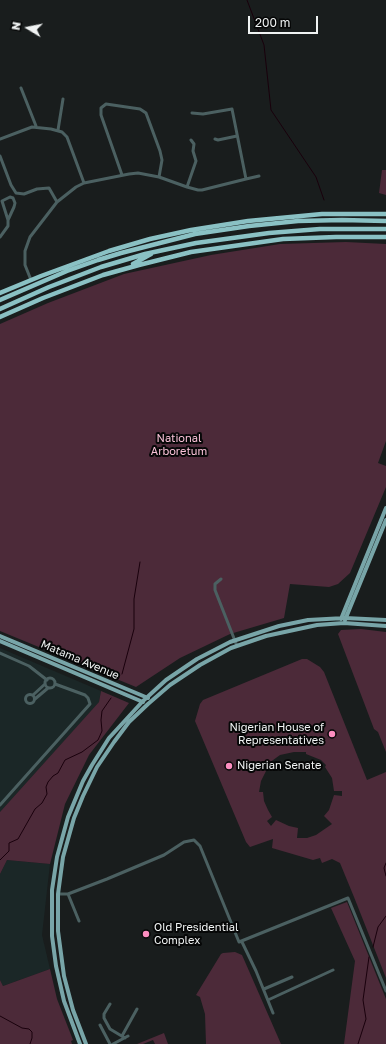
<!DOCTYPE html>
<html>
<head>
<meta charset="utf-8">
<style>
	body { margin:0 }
	#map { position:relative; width:386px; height:1044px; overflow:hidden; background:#191d1d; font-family:"Golos Text",sans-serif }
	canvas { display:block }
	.north { position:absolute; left:8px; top:8px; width:40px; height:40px; -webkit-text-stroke:3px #060707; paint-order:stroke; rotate:280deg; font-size:11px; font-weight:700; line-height:16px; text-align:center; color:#f0f3f3 }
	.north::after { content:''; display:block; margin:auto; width:14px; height:18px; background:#f0f3f3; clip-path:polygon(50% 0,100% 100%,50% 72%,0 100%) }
	.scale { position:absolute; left:248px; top:16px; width:70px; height:18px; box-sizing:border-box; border:2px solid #f0f3f3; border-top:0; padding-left:5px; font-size:12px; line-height:14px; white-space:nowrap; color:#f0f3f3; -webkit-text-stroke:3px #060707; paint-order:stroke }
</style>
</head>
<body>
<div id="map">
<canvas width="386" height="1044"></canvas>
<div class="north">N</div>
<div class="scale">200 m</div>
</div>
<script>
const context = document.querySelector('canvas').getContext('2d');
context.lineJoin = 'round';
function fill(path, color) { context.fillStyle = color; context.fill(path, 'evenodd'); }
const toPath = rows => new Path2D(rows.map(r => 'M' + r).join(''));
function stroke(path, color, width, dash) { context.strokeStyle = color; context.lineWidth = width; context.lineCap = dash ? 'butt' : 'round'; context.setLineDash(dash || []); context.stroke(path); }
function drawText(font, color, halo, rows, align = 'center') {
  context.font = font + ' "Golos Text",sans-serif'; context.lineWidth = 4; context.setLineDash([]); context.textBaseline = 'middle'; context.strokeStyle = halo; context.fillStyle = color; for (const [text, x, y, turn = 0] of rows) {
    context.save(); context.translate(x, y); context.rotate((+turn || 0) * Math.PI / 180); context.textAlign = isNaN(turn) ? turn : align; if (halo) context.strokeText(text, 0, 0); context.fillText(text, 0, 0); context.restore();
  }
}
fill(toPath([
	[0,648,101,691,99,702,0,812],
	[7,860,50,864,42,935,50,969,3,986,0,980,0,874]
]), '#1b2727');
fill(toPath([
	[382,170,386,170,386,195,379,193],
	[346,242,386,244,386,441,378,463,386,466,386,487,350,573,338,584,329,587,290,584,284,618,230,634,180,658,136,687,0,631,0,324,48,303,124,274,211,255,280,244],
	[361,629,386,632,386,752,378,732,374,729,338,634,341,630],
	[302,659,307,659,320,667,324,672,367,780,386,772,386,978,354,897,340,863,332,859,322,863,320,858,313,860,272,848,273,839,250,847,246,842,195,721,200,704,203,700],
	[294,752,306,752,306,754,321,760,326,765,325,767,332,778,334,791,342,791,342,796,334,795,329,810,324,816,332,824,316,835,307,838,297,838,298,828,289,826,276,820,271,826,267,821,272,817,268,810,264,801,263,792,259,792,261,781,266,771,264,769,269,763,280,755],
	[101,691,129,703,89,755,65,804,50,864,7,860,0,874,0,812,99,702],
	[347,902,386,999,386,1044,344,1044,355,961,331,908],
	[235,952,242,955,281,1044,206,1044,205,1014,200,997,196,995,221,954,223,953],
	[50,969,57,999,73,1040,71,1041,72,1044,0,1044,0,980,3,986],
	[164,1033,168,1044,155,1044,153,1040,143,1044,137,1044]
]), '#4c2a39');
stroke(toPath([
	[247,0,264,45,271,110,316,177,324,200],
	[122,674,134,629,134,599,140,562],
	[0,860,9,851,9,843,18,839,35,809,42,803,47,794,46,787,48,782,53,776,58,773,65,760,82,752,98,740,102,731,101,720,102,711,111,698],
	[386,863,384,868,386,876],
	[373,947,378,927,386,916],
	[0,1016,22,1028,29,1029,32,1032,32,1038,30,1044],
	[358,1044,366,1019,363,1000,369,957]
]), '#19000c', 1);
stroke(toPath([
	[21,88,36,126],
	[58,130,63,99],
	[0,139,32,127,51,129,62,132,67,137,84,183],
	[215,139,218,140,237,136],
	[0,156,11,185,16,193,24,194,37,189,49,188,57,202],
	[122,175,101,115,101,108,106,104,140,109,146,113,160,151,162,160,159,177],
	[246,179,259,176],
	[187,187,196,161,193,151,194,144,191,140],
	[0,237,8,226,8,220,14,207,15,203,13,198,10,197,2,201,8,220],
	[31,280,25,265,25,251,30,237,57,202,76,187,84,183,129,174,138,173,159,177,187,187,198,190,202,190,246,179,232,109,203,114,192,113],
	[221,579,215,584,215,590,237,646],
	[0,653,29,666,47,680],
	'45 683a5 5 0 1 1 10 0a5 5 0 1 1-10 0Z',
	'25.5 699a4.5 4.5 0 1 1 9 0a4.5 4.5 0 1 1-9 0Z',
	[33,695,45,684],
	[35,699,48,688],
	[0,805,90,704,88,698,85,695,55,684],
	[58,894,68,894,107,879,164,855,184,842,194,840,200,846,239,942,348,898,386,991],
	[68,894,79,921],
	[242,942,256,971,273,1013],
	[264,989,292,977],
	[268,1000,333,970],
	[110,1004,104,1014,104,1018,110,1029,125,1038],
	[100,1025,110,1044],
	[122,1036,137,1009],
	[113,1044,128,1036]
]), '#4b6061', 3);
stroke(toPath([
	[341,619,386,508],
	[345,620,386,520],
	[0,636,148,698],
	[0,641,143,702],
	[80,1044,64,1001,56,966,52,936,52,890,57,857,68,817,83,781,92,765,109,738,143,701,166,680,197,659,230,642,279,626,308,620,345,618,386,620],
	[86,1044,73,1010,64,976,58,931,58,894,63,857,74,818,83,796,97,767,114,742,129,722,148,704,170,685,200,665,231,648,266,636,317,625,344,623,386,626]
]), '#78a5a8', 4);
stroke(toPath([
	[133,264,151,254],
	[0,293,41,276,109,251,150,239,191,230,248,221,322,214,386,214],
	[0,300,67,271,98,260,121,253,195,234,249,226,298,221,342,220,386,221],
	[0,309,49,287,101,267,145,254,196,243,269,233,320,229,386,229],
	[0,317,43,298,103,275,139,265,191,252,283,239,336,237,386,237]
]), '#8ac1c4', 4.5);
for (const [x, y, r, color] of [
	[332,734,4,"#fd8ec0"],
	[229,766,4,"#fd8ec0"],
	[146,934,4,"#fd8ec0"]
]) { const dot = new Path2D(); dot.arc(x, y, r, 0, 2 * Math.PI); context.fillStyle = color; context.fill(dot); stroke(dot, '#060707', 1.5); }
drawText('11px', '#f9c1d7', '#060707', [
	["National",179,439],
	["Arboretum",179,452]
]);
drawText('11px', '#f0f3f3', '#060707', [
	["Matama Avenue",80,660,23]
]);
drawText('11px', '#f0f3f3', '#060707', [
	["Nigerian House of",324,728,"right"],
	["Representatives",324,741,"right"],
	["Nigerian Senate",237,766],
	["Old Presidential",154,928],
	["Complex",154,941]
], 'left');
</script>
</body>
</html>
